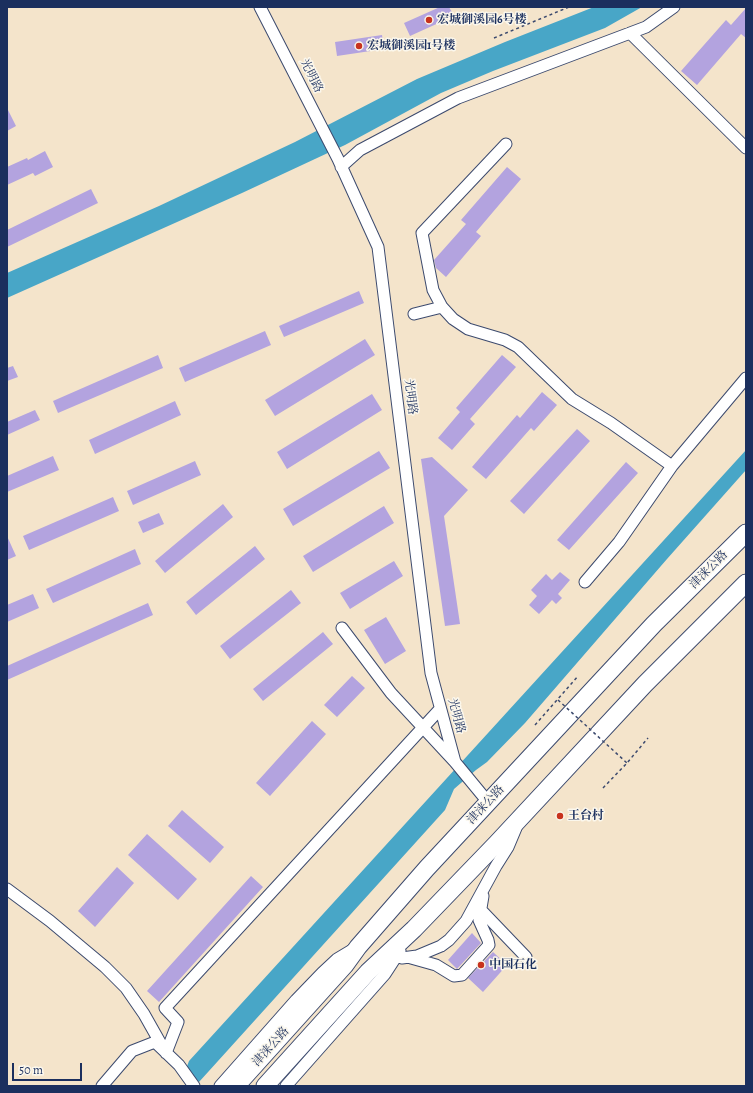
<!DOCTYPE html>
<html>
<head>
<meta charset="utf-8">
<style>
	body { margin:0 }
	#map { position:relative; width:753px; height:1093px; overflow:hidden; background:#f4e4cb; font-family:Alegreya,serif }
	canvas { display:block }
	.frame { position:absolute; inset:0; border:8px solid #1b2f5e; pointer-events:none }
	.scale { position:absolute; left:12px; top:1063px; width:70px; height:18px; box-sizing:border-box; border:2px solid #1b2f5e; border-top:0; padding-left:5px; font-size:12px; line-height:14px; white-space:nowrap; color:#1b2f5e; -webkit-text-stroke:3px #fbf7ec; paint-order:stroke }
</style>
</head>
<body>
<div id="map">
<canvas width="753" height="1093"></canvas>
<div class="frame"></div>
<div class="scale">50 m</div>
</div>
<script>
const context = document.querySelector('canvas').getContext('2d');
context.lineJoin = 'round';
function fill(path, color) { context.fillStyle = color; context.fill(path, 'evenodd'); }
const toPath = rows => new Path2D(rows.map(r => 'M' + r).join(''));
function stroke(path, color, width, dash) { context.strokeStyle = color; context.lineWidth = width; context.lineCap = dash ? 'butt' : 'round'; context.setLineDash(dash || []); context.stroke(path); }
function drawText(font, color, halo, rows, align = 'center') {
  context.font = font + ' Alegreya,"Noto Serif SC",serif'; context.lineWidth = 3; context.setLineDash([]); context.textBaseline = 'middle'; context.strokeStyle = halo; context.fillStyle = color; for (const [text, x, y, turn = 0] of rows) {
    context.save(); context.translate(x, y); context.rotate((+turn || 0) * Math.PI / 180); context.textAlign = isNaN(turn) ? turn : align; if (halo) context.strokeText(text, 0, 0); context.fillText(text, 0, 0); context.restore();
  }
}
fill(toPath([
	[594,7,642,7,605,28,493,71,441,93,345,145,242,193,7,298,7,273,159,206,295,142,417,79,505,42],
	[746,450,746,470,667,559,525,723,487,762,476,770,454,789,445,810,199,1082,186,1069,189,1061]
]), '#48a6c7');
fill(toPath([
	[440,7,449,7,454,16,410,36,404,23],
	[746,8,746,38,741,34,697,85,681,71,726,20,731,25],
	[382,35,384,49,337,56,335,42],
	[7,108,16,126,7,131],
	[45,151,53,167,35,176,33,173,7,185,7,167,27,158,28,160],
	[507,167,521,179,476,232,481,236,446,277,436,268,434,260,466,224,461,220],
	[91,189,98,203,7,247,7,230],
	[359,291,364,303,284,337,279,326],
	[265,331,271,345,185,382,179,368],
	[365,339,375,355,275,416,265,400],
	[158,355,163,368,58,413,53,401],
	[502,355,516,367,470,419,475,424,452,450,438,438,460,412,456,408],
	[13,366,18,377,7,381,7,368],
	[542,392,557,405,534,431,531,428,486,479,472,467,517,415,520,418],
	[372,394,382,410,287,469,277,452],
	[175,401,181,415,95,454,89,440],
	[35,410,40,420,7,435,7,422],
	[577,429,590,441,524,514,510,501],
	[379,451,390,468,293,526,283,509],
	[53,456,59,470,7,492,7,476],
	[432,457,468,490,444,516,460,624,445,626,421,459],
	[195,461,201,475,133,505,127,491],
	[626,462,638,473,569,550,557,540],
	[113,497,119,511,29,550,23,536],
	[223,504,233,517,165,573,155,561],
	[384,506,394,523,313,572,303,556],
	[159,513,164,524,143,533,138,522],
	[7,536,16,556,7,560],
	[255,546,265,559,196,615,186,602],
	[135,549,141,564,53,603,46,589],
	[394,561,403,576,350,609,340,593],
	[560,572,570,580,558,594,562,598,556,604,552,600,539,614,529,605,537,596,531,590,546,574,552,580],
	[291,590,301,603,230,659,220,646],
	[33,594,39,608,7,622,7,605],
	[148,603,153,615,7,680,7,666],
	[386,617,406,651,385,664,364,630],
	[323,632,333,644,263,701,253,689],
	[352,676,365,688,337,717,324,705],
	[312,721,326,734,270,796,256,783],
	[182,810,224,847,210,863,168,826],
	[147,834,197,879,178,900,128,855],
	[117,867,134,883,95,927,78,911],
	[251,876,263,887,159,1002,147,991],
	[472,933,481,943,457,969,448,960],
	[493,952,507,965,483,992,468,978]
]), '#b3a3df');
const minor = toPath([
	[260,7,338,159,378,247,431,673,455,762],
	[630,33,746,148],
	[506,144,422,233,433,290,442,307,453,319,468,329,505,340,518,347,572,399,611,423,672,466],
	[341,167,360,150,458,98,646,27,674,7],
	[414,314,442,307],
	[585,582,619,542,672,466,746,378],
	[342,628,391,693,455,762,488,802],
	[7,889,50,921,105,967,126,988,144,1014,166,1053],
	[481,910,526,957],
	[389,954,402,958,417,956,441,946,449,940,466,921,496,866,508,847,516,828],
	[411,958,436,965,454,976,462,975,489,945,488,940,479,920,483,896],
	[166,1053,178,1022,165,1008,440,709],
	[102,1086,132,1051,155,1042,179,1065,194,1086],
	[220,1086,296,1000,322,973,337,959,352,950],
	[286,1086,385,974,400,951]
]);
const highway = toPath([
	[236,1086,345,965,358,947,427,868,654,624,746,533],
	[265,1086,368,972,414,929,497,843,645,684,746,583]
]);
stroke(minor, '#3c4a6e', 13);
stroke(highway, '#3c4a6e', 19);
stroke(toPath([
	[494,38,569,7],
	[535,725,578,676],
	[603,788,627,763,648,738]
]), '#3c4a6e', 1.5, [3, 3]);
stroke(minor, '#fff', 11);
stroke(highway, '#fff', 17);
stroke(toPath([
	[558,700,627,763]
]), '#3c4a6e', 1.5, [3, 3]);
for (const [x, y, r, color] of [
	[429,20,4,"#c8321e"],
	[359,46,4,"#c8321e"],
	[560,816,4,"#c8321e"],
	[481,965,4,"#c8321e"]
]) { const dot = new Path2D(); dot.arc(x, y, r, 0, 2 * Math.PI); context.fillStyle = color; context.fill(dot); stroke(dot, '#fbf7ec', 1.5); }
drawText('bold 12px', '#1b2f5e', '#fbf7ec', [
	["宏城御溪园6号楼",437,20],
	["宏城御溪园1号楼",367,46],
	["王台村",568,816],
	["中国石化",489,965]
], 'left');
drawText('12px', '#1b2f5e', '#fbf7ec', [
	["光明路",311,76,63],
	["光明路",410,397,83],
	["津涞公路",709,570,-45],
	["光明路",456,716,75],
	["津涞公路",486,805,-47],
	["津涞公路",271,1047,-48]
]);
</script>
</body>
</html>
